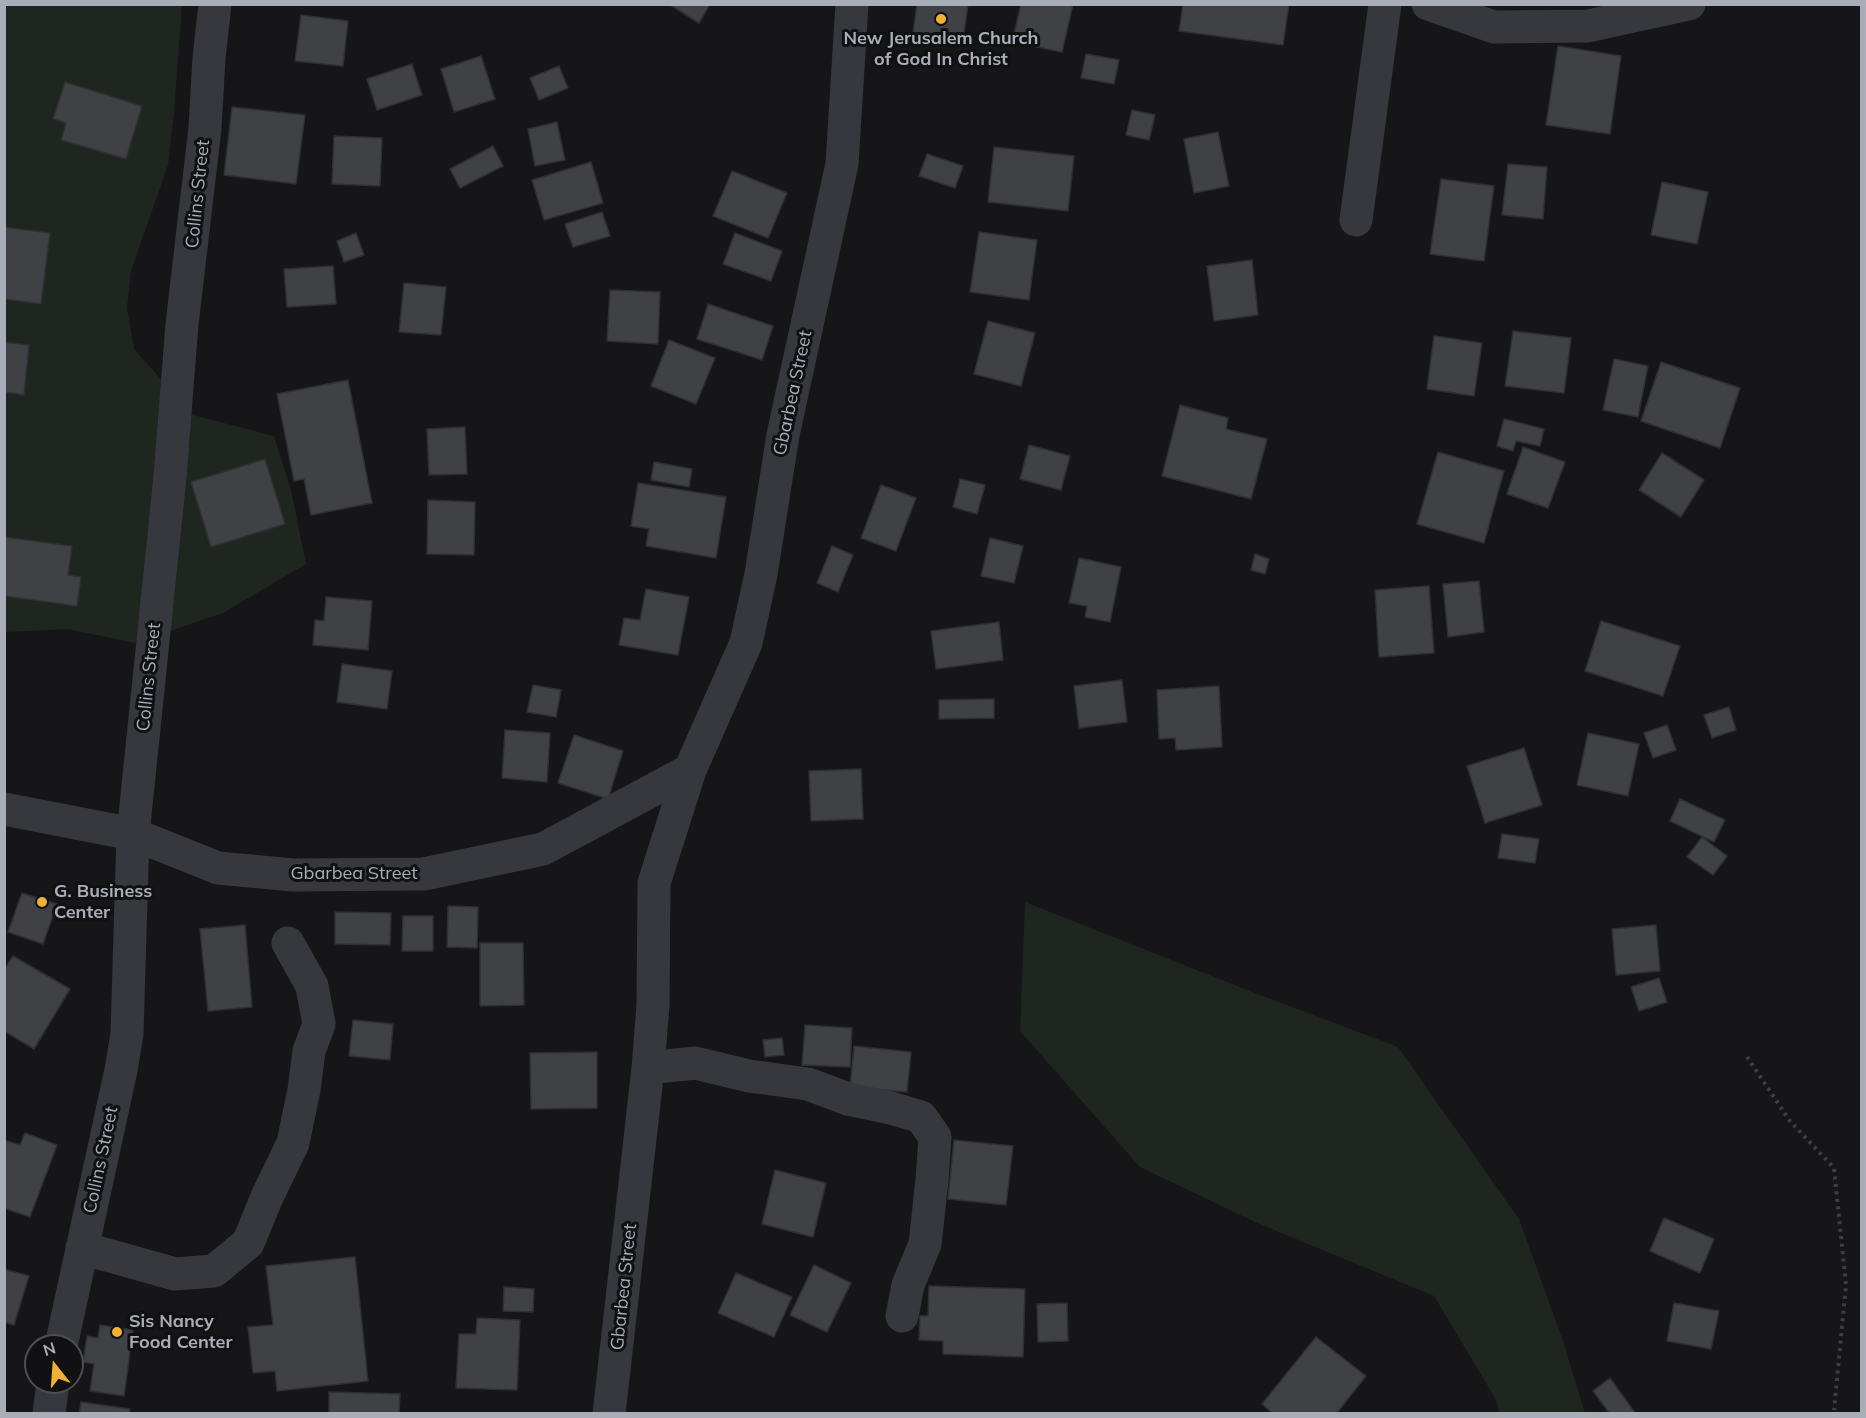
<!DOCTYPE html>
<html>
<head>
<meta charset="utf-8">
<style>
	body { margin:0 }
	#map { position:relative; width:1866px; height:1418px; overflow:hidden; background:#161618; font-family:Mulish,sans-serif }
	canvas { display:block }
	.frame { position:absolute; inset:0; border:6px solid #a8adb8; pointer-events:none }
	.north { position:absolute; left:24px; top:1334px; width:60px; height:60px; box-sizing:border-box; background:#111113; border:2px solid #4d4f55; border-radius:50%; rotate:343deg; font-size:16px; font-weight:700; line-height:24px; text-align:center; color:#a8adb8 }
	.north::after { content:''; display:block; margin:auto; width:21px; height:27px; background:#f2b134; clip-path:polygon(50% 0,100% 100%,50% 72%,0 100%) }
</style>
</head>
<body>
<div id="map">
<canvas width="1866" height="1418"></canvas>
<div class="frame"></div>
<div class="north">N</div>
</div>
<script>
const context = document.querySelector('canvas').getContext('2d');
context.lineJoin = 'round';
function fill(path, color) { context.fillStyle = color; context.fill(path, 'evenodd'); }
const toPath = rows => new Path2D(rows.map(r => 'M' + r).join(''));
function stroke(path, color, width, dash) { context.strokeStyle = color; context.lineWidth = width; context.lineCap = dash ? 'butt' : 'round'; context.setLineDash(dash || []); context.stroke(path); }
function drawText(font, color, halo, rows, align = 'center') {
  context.font = font + ' Mulish,sans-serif'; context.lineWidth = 6; context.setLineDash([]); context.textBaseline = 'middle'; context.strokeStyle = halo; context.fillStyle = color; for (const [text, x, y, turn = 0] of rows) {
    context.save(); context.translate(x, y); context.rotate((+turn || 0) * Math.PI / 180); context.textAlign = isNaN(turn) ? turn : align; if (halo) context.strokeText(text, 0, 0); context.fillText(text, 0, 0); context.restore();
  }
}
fill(toPath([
	[4,5,182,5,174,113,168,165,131,271,127,308,134,349,193,415,274,436,291,490,306,564,223,613,135,643,68,629,5,632],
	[1025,902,1260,995,1398,1047,1519,1219,1562,1338,1585,1413,1500,1413,1495,1398,1434,1296,1255,1222,1140,1167,1020,1031]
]), '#1e261f');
const building = toPath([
	[669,4,710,4,699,23,669,4],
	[917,4,968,4,963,41,913,33,917,4],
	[1021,4,1073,4,1062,52,1012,42,1021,4],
	[1183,4,1289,4,1283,45,1179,31,1183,4],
	[301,15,348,21,343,66,295,61,301,15],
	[1558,46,1621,56,1610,134,1546,125,1558,46],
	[1086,54,1119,60,1114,84,1081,78,1086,54],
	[481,56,495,99,454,112,441,69,481,56],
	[412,64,422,95,377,110,367,79,412,64],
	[559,66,568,88,539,100,530,78,559,66],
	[65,82,142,106,126,159,61,140,66,123,53,119,65,82],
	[232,107,305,115,296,184,224,175,232,107],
	[1132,110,1155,115,1149,140,1126,135,1132,110],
	[557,122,565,160,535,166,528,129,557,122],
	[1218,132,1229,186,1194,193,1184,139,1218,132],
	[334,136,382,138,380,186,332,184,334,136],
	[493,146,503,166,460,188,450,169,493,146],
	[994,147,1074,156,1068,211,988,202,994,147],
	[927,154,963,166,955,188,919,176,927,154],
	[591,162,603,203,544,220,532,180,591,162],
	[1508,164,1547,167,1543,219,1502,215,1508,164],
	[732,171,787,193,768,238,713,216,732,171],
	[1441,179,1494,186,1484,261,1430,254,1441,179],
	[1662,182,1708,192,1697,244,1651,235,1662,182],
	[602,212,610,236,573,247,565,224,602,212],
	[4,227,50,233,41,304,4,299,4,227],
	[979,232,1037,240,1029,300,970,292,979,232],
	[356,233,364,255,344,262,337,241,356,233],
	[735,233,782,251,771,281,723,264,735,233],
	[1252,260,1258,315,1214,321,1207,266,1252,260],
	[333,266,336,304,287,307,284,269,333,266],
	[404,283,446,287,441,335,399,332,404,283],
	[610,290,660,292,658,344,607,341,610,290],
	[708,304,773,326,762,360,697,339,708,304],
	[988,321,1035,333,1021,386,974,374,988,321],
	[1513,331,1571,338,1564,393,1505,386,1513,331],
	[1434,336,1482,343,1474,396,1427,389,1434,336],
	[669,340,715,358,696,404,651,386,669,340],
	[4,342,29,345,24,395,4,392,4,342],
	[1614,359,1648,366,1638,417,1603,410,1614,359],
	[1661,362,1740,388,1720,448,1641,421,1661,362],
	[348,380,372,503,311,515,304,479,294,481,277,394,348,380],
	[1180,405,1228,418,1226,429,1267,439,1251,499,1162,476,1180,405],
	[1504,419,1544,429,1540,446,1516,441,1513,451,1497,446,1504,419],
	[465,427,467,474,429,475,427,429,465,427],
	[1029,445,1070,456,1061,490,1020,479,1029,445],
	[1523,447,1565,462,1548,508,1507,494,1523,447],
	[1438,452,1504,471,1484,543,1417,524,1438,452],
	[1662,453,1704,480,1681,517,1639,490,1662,453],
	[265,459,285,524,211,547,191,482,265,459],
	[654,462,692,469,689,487,651,480,654,462],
	[960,479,985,485,977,514,953,507,960,479],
	[638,483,726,497,716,558,646,546,649,529,631,526,638,483],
	[881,485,916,498,896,551,861,538,881,485],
	[428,500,475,502,474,555,427,554,428,500],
	[4,537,72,546,68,575,81,577,77,606,4,596,4,537],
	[990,538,1023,546,1014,583,981,576,990,538],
	[832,546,853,555,838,592,817,583,832,546],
	[1255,554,1269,559,1265,574,1251,570,1255,554],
	[1079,558,1121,567,1110,622,1085,617,1087,606,1069,603,1079,558],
	[1479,581,1484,632,1448,637,1443,584,1479,581],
	[1429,586,1434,653,1379,657,1375,590,1429,586],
	[646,589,689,597,678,655,619,645,624,618,640,620,646,589],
	[326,597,372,601,368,650,313,645,315,620,324,621,326,597],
	[1601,621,1680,646,1663,696,1585,671,1601,621],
	[999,622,1003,660,936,669,931,631,999,622],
	[342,664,392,671,387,709,337,702,342,664],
	[1122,680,1127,722,1079,728,1074,686,1122,680],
	[533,685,561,690,556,717,527,712,533,685],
	[1219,686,1222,747,1176,750,1175,738,1159,739,1157,690,1219,686],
	[994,699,994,718,939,719,939,700,994,699],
	[1729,707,1736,730,1712,738,1704,715,1729,707],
	[1667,725,1676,750,1653,758,1644,733,1667,725],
	[505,730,550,733,547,782,502,778,505,730],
	[1588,733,1639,744,1628,796,1577,785,1588,733],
	[574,735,623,751,608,799,558,783,574,735],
	[1524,748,1542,805,1485,823,1467,766,1524,748],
	[861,769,863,819,811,821,809,771,861,769],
	[1680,799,1725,820,1714,842,1670,821,1680,799],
	[1502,834,1539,839,1535,863,1498,858,1502,834],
	[1702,837,1727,856,1713,875,1687,857,1702,837],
	[22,893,57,904,43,944,8,932,22,893],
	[448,906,478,907,477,948,447,947,448,906],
	[335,912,391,913,390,945,335,944,335,912],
	[403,916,433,916,433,951,402,951,403,916],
	[245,925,252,1007,208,1011,200,929,245,925],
	[1656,925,1660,971,1616,975,1612,929,1656,925],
	[480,943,523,943,524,1005,480,1006,480,943],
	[13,956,70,989,34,1049,4,1031,4,970,13,956],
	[1659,978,1667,1002,1639,1011,1631,987,1659,978],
	[353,1020,393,1024,390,1060,349,1056,353,1020],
	[805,1025,852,1028,850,1067,802,1065,805,1025],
	[782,1038,784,1055,765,1057,763,1040,782,1038],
	[854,1046,911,1052,907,1092,850,1087,854,1046],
	[597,1052,597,1108,531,1109,530,1053,597,1052],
	[25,1133,57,1145,30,1217,4,1208,4,1140,20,1145,25,1133],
	[954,1140,1013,1146,1006,1205,948,1199,954,1140],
	[775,1170,826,1183,813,1237,762,1224,775,1170],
	[1664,1218,1714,1239,1700,1273,1650,1251,1664,1218],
	[355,1257,368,1381,277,1391,275,1371,253,1373,248,1327,273,1325,266,1266,355,1257],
	[814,1265,851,1283,827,1332,790,1315,814,1265],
	[4,1269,29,1276,14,1325,4,1322,4,1269],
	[736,1273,792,1297,774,1337,718,1313,736,1273],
	[929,1286,1025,1289,1023,1357,943,1354,943,1341,919,1340,920,1316,928,1316,929,1286],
	[504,1287,534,1289,533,1312,503,1311,504,1287],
	[1067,1303,1068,1341,1038,1342,1037,1304,1067,1303],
	[1674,1303,1719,1311,1711,1349,1667,1341,1674,1303],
	[477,1318,520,1320,517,1390,456,1388,459,1334,476,1334,477,1318],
	[100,1325,133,1330,124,1396,90,1391,94,1364,83,1362,87,1336,98,1338,100,1325],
	[1316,1337,1366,1376,1336,1414,1273,1414,1262,1404,1316,1337],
	[1610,1378,1636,1414,1610,1414,1593,1391,1610,1378],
	[329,1392,400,1394,399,1414,329,1414,329,1392],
	[81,1402,130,1409,129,1414,79,1414,81,1402]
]);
fill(building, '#404145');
stroke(building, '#303034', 1.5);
stroke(toPath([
	[1747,1057,1790,1121,1834,1168,1846,1285,1834,1410]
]), '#3d3f44', 4, [3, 4.5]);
stroke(toPath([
	[1428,4,1494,27,1588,26,1689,4],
	[1356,220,1385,4],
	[690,770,746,643,761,574,783,435,842,164,852,4],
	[4,809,133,834,218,868,293,875,424,874,543,849,690,770,654,883,653,1005,648,1068,609,1414],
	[648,1068,695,1063,749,1076,808,1084,848,1099,891,1108,921,1117,935,1137,932,1180,925,1244,908,1285,902,1316],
	[82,1248,175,1274,214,1271,248,1243,267,1197,293,1143,304,1090,309,1051,319,1024,312,986,288,943],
	[61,1346,121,1070,127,1034,133,834,170,477,182,324,205,128,209,58,215,4],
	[49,1414,53,1382]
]), '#37383d', 33);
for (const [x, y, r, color] of [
	[941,19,6,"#f2b134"],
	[42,902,6,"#f2b134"],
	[117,1332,6,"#f2b134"]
]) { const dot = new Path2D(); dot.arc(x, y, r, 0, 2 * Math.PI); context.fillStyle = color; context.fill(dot); stroke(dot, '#111113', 2); }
drawText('bold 18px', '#a8adb8', '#111113', [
	["New Jerusalem Church",941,39,"center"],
	["of God In Christ",941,60,"center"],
	["G. Business",54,892],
	["Center",54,913],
	["Sis Nancy",129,1322],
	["Food Center",129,1343]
], 'left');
drawText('18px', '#a8adb8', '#111113', [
	["Collins Street",198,194,-84],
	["Gbarbea Street",793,393,-78],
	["Collins Street",149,677,-84],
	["Gbarbea Street",354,874],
	["Collins Street",101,1160,-78],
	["Gbarbea Street",624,1287,-84]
]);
</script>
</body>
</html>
